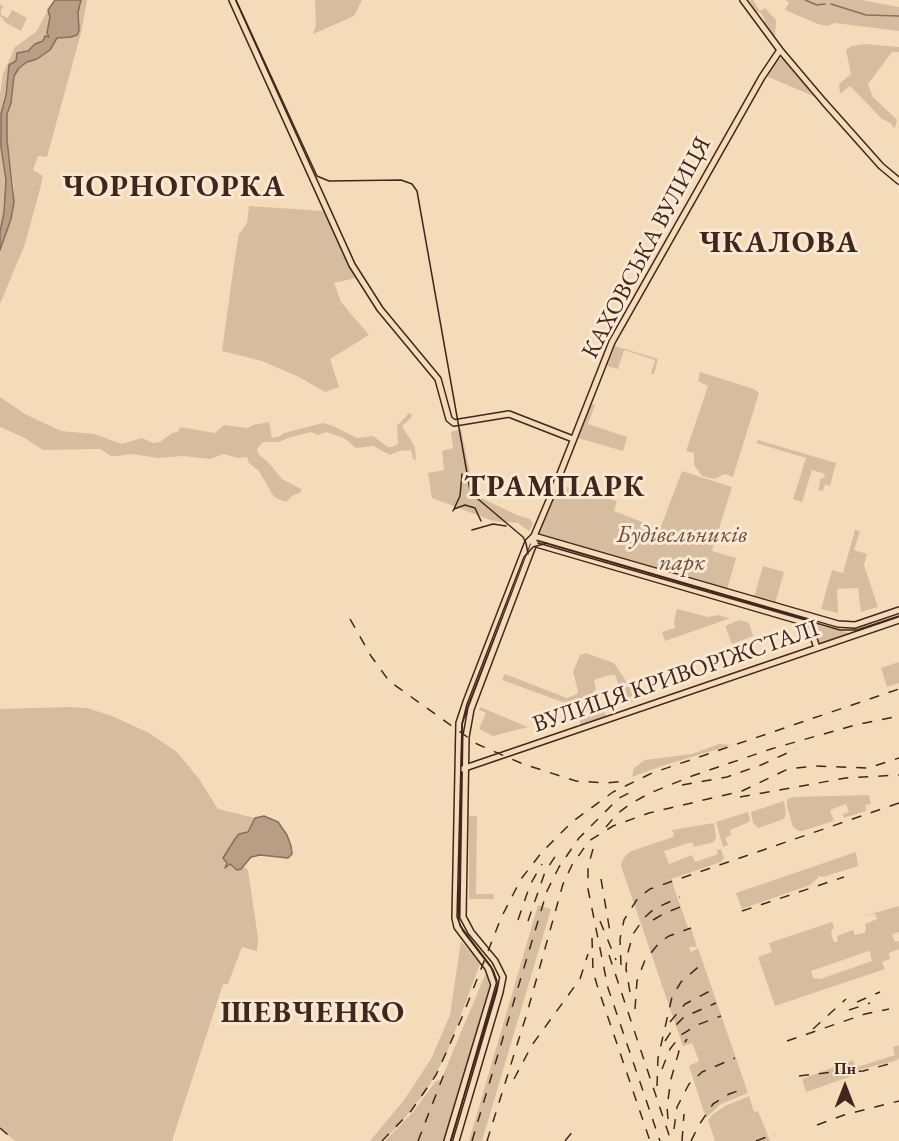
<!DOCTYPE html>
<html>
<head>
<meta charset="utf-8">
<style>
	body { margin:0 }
	#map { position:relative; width:899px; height:1141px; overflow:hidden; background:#f4dcbb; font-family:"EB Garamond",serif }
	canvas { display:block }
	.north { position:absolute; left:815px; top:1057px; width:60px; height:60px; -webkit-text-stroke:4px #f8e8d3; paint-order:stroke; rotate:0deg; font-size:16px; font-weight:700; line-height:24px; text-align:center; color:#43261b }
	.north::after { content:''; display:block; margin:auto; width:21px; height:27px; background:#43261b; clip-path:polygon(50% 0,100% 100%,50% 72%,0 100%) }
</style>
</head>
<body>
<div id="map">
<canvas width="899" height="1141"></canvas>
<div class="north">Пн</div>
</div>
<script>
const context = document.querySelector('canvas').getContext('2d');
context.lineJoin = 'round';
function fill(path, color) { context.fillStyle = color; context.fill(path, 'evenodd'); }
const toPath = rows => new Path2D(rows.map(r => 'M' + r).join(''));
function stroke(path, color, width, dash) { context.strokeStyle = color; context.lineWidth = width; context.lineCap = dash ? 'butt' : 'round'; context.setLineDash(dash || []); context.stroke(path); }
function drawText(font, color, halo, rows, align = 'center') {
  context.font = font + ' "EB Garamond",serif'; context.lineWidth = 6; context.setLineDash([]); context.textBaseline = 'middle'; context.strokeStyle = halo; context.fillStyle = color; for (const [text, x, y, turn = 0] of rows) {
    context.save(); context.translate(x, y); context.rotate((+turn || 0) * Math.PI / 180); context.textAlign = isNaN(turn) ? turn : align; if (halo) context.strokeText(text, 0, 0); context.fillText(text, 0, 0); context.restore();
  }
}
fill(toPath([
	[81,0,87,0,81,33,47,157,38,156,33,170,43,176,40,189,25,244,0,304,0,250,11,219,14,187,7,140,7,114,11,103,14,76,19,68,27,61,37,59,50,50,57,38,73,37,79,31,78,12],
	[315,0,362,0,354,16,313,34,316,25],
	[749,0,753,0,760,11,765,8,776,20,775,37,764,22,765,20,761,13,756,11],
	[785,0,861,0,899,7,899,31,835,23,827,26,818,24,785,10,789,2],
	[0,4,3,6,1,11,1,15,8,18,12,10,27,18,21,31,6,23,0,16],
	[48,10,50,17,47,33,49,37,35,44,28,51,19,52,16,61,9,65,4,100,1,147,6,180,4,212,0,232,0,94,3,74,15,47,36,32],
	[865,44,899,47,899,52,892,52,868,84,873,97,897,120,895,128,893,127,891,123,882,119,850,86,840,94,839,84,851,74,846,50,852,46],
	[779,58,784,60,818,98,766,76,776,60],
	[249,206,324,211,356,278,334,283,341,302,369,335,330,359,339,387,325,392,299,377,262,361,222,351,235,257,239,234,247,223],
	[615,346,658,359,654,374,651,374,655,360,624,350,618,369,607,366],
	[700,372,754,389,759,393,733,477,725,474,715,479,702,476,694,465,694,453,686,451,708,386,698,381],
	[0,397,25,414,61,431,94,434,122,444,142,438,153,443,160,442,172,433,178,432,180,427,215,433,224,425,248,428,253,425,269,422,272,438,280,436,284,433,323,423,333,426,357,438,373,436,388,447,392,447,398,444,397,426,409,413,412,415,411,418,402,426,415,447,416,460,413,459,411,450,399,451,390,455,373,446,356,448,344,438,326,432,318,435,311,432,288,438,279,442,263,442,257,449,258,454,268,462,282,479,301,489,301,492,292,496,286,502,283,501,274,497,259,471,249,463,247,457,238,458,224,454,210,459,183,456,158,458,131,454,117,456,111,456,100,449,43,450,23,437,0,427],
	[591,404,595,405,588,424,627,437,623,451,578,438],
	[461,429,473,488,477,496,517,515,530,519,533,524,529,531,518,523,493,521,432,498,428,473,444,470,442,451,453,448,451,432],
	[758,440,836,463,830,486,825,484,823,491,818,490,821,478,824,478,825,474,812,470,802,502,793,499,806,458,756,443],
	[682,471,732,487,712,551,736,558,726,593,534,536,556,484,617,501,614,511,660,529],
	[855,530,860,531,854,550,867,554,864,565,878,607,861,612,858,588,837,589,838,613,821,609,832,570,843,573],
	[763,566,784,572,774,607,753,601],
	[677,609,708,617,718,615,729,618,728,619,665,641,662,632,675,628,674,621],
	[740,620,749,623,753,636,732,644,725,626],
	[812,624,847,632,848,635,819,644],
	[586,653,614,663,628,684,635,701,626,704,615,675,609,675,594,680,596,689,593,692,599,707,602,706,606,716,580,725,580,719,584,709,571,703,565,703,502,680,505,674,567,698,577,694,578,691,573,672,580,655],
	[899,662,899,683,887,687,881,668],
	[69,707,87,708,112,716,149,733,177,752,199,779,218,809,255,818,251,829,248,832,239,835,223,858,228,866,230,864,237,870,244,867,248,870,258,938,257,951,242,947,228,984,223,984,172,1141,15,1141,0,1128,0,709],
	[480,707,528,727,493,736,479,729,486,713,479,710],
	[719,744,731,745,662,766,632,777,634,768,645,760,692,754],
	[869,795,871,804,865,805,866,811,844,818,843,814,849,812,846,804,830,810,834,821,802,831,799,831,793,827,787,806,787,799,794,797],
	[784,801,786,813,784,819,758,828,753,823,751,812],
	[748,812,750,819,749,822,730,830,731,835,725,838,728,845,723,847,716,822],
	[469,816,477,816,476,894,494,894,494,899,469,899],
	[714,823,716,838,714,842,694,847,692,842,664,851,669,864,692,855,695,862,718,854,717,850,721,849,724,858,721,862,671,879,688,928,691,928,697,947,689,947,691,952,698,948,748,1093,721,1104,706,1118,689,1066,699,1061,692,1043,683,1046,621,866,623,859,629,852,673,837,674,834,672,830],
	[856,852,858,866,823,877,818,876,818,878,810,885,742,909,736,893],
	[538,905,551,909,482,1141,469,1141],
	[899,906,899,932,892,934,895,942,899,941,899,949,889,953,890,959,882,962,885,969,775,1006,758,957,772,952,769,943,832,922,834,926,831,933,834,942,838,941,837,936,853,930,855,935,863,933,864,934,866,929,865,924,877,919,875,914,864,916],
	[869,951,871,952,870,954,872,961,820,979,813,978,811,971],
	[461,941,480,964,446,1055,425,1093,397,1127,382,1141,370,1141,404,1100,431,1059,450,1015],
	[488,968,493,979,447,1141,385,1141,413,1112,436,1081,441,1080],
	[899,1045,899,1058,895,1061,858,1070,857,1067,895,1055,893,1047],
	[853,1060,858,1074,806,1092,802,1079],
	[749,1096,754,1112,758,1111,770,1141,715,1141,708,1120,713,1114,725,1106]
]), '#d6bda0');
const water = toPath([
	[55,0,81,0,78,12,79,31,77,35,71,37,57,38,50,50,37,59,27,62,19,68,14,76,11,103,7,114,7,140,14,202,11,219,0,250,0,232,4,212,6,180,1,147,1,114,6,95,9,65,16,61,17,53,28,51,35,44,43,41,45,36,49,37,47,33,50,17,48,10,55,0],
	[264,816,278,822,287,835,291,846,292,854,288,858,260,855,251,857,241,869,237,870,230,864,225,868,227,863,223,858,235,839,239,834,248,832,255,818,264,816]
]);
fill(water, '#b89e85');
stroke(water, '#896e5b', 1.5);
stroke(toPath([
	[805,0,817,5,825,4],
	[831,4,866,15,899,16]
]), '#896e5b', 1.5);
const major = toPath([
	[232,0,352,265,380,309,438,379,449,419,454,423,509,414,573,439],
	[743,0,780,50,824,102,881,166,899,181],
	[534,536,838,624,855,625,899,610],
	[533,543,810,624],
	[811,622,811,630,817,648],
	[462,769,899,620],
	[447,1141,494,985,488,968,457,927,455,918,459,723,466,702,528,542,534,536],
	[456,1141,500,992,503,977,495,961,471,932,463,917,466,737,471,709,534,543,534,536,556,484,612,342,762,77,780,50]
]);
stroke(major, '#43261b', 8);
stroke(major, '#f4dcbb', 5);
stroke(toPath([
	[236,0,317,176,329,181,401,180,412,184,417,191,470,490,478,499,523,537,526,543,528,554],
	[454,509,465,505,475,508,481,521],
	[453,511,460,496,462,474],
	[472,530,493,524,506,526],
	[538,543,840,630,857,630,899,616],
	[451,1141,497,981,493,970,463,931,457,917,462,724,467,704,524,557,533,547,547,543]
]), '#43261b', 1.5);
stroke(toPath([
	[350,619,371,656,389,681,477,744,523,764,576,781,607,783,627,781],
	[682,785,727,777,761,765,796,749],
	[740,797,846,778,899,775],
	[606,827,617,814,630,804,650,793,692,776,771,749,855,725,899,716],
	[593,849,588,867,588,889,608,988,660,1141],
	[601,879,610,932],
	[742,911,844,877],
	[518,920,530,885,542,864],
	[653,920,665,913,683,906],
	[528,921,545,872,560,849],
	[600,921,616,960],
	[592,938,593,971,597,985,650,1141],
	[609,955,671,1141],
	[621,965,620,939,624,920,638,898,650,889,899,803],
	[630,992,626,969,627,956,633,934,645,917,654,909,680,897],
	[857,1002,880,992],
	[635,1009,637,981,645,960,660,942,669,936,691,928],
	[849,1010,870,1003],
	[670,1022,685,1004,712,990],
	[813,1029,846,999],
	[665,1041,675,1026,684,1017,716,1003],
	[787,1041,865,1014,889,1009],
	[662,1069,670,1049,681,1035,697,1025,721,1016],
	[799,1076,834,1072,863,1071,896,1062],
	[514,1079,532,1045,580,979,588,954],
	[657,1086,658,1058,672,997,681,982,703,963],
	[668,1119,667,1107,671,1079,679,1051,687,1039],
	[817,1125,844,1115,899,1101],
	[0,1128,15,1141],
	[674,1129,677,1107,689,1084,702,1072,735,1058],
	[382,1141,411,1111,436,1075,463,1015,501,918,521,879,542,852,572,822,613,792,652,773,899,689],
	[418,1141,444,1074],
	[472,1141,547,891,559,867,579,838,619,798,629,793],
	[487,1141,527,1013,563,884,572,865,589,841,613,826,649,813,742,791,788,769,814,766,868,768,899,758],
	[565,1141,573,1131],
	[682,1141,684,1114],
	[691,1141,699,1125,713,1104,729,1094,746,1088],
	[756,1141,775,1134]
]), '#43261b', 1.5, [10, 10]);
drawText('24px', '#43261b', '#f8e8d3', [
	["КАХОВСЬКА ВУЛИЦЯ",647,248,-62],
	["ВУЛИЦЯ КРИВОРІЖСТАЛІ",676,677,-19]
]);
drawText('italic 24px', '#684c3c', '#f8e8d3', [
	["Будівельників",682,535],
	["парк",682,563]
]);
context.letterSpacing = '1.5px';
drawText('bold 30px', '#43261b', '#f8e8d3', [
	["ЧОРНОГОРКА",174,188],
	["ЧКАЛОВА",779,244],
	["ТРАМПАРК",555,488],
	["ШЕВЧЕНКО",313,1014]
]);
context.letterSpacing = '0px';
</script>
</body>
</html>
